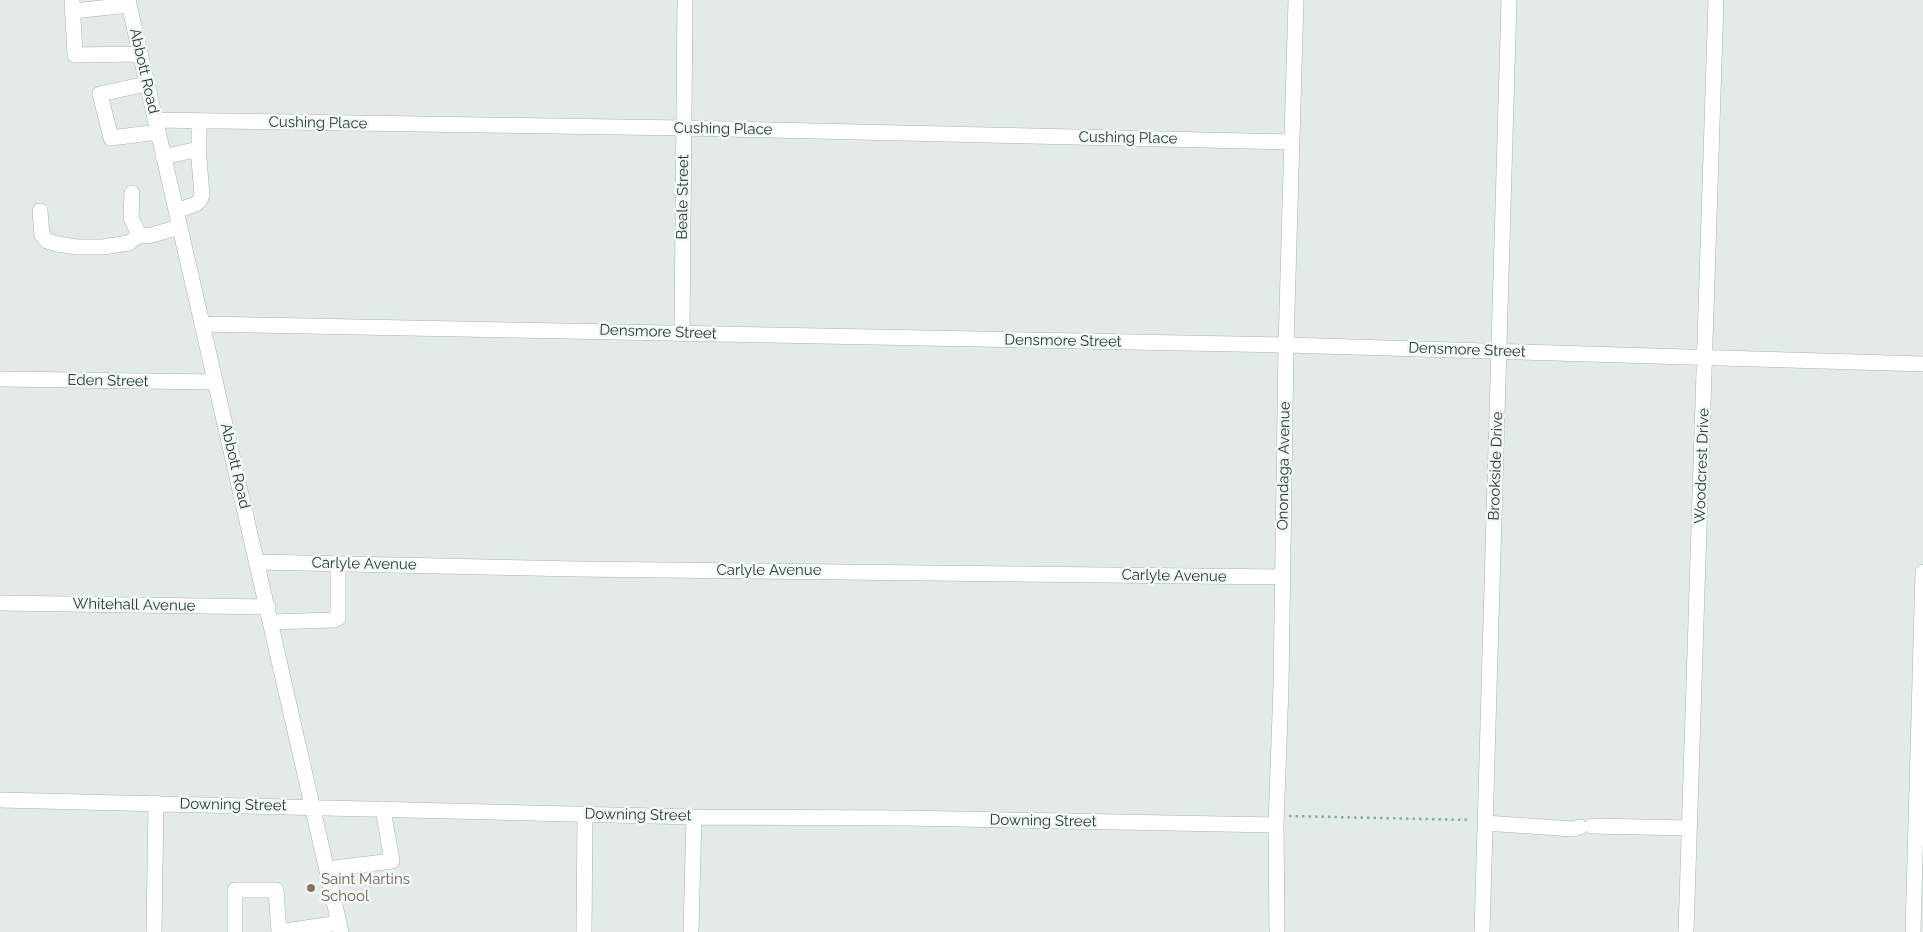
<!DOCTYPE html>
<html>
<head>
<meta charset="utf-8">
<style>
	body { margin:0 }
	canvas { display:block; background:#e2ebe8 }
</style>
</head>
<body>
<canvas width="1923" height="932"></canvas>
<script>
const context = document.querySelector('canvas').getContext('2d');
context.lineJoin = 'round';
const toPath = rows => new Path2D(rows.map(r => 'M' + r).join(''));
function stroke(path, color, width, dash) { context.strokeStyle = color; context.lineWidth = width; context.lineCap = dash ? 'butt' : 'round'; context.setLineDash(dash || []); context.stroke(path); }
function drawText(font, color, halo, rows, align = 'center') {
  context.font = font + ' Raleway,sans-serif'; context.lineWidth = 5; context.setLineDash([]); context.textBaseline = 'middle'; context.strokeStyle = halo; context.fillStyle = color; for (const [text, x, y, turn = 0] of rows) {
    context.save(); context.translate(x, y); context.rotate((+turn || 0) * Math.PI / 180); context.textAlign = isNaN(turn) ? turn : align; if (halo) context.strokeText(text, 0, 0); context.fillText(text, 0, 0); context.restore();
  }
}
const minor = toPath([
	[72,0,75,55,140,54],
	[128,0,341,932],
	[73,11,129,5],
	[146,84,100,94,111,138,158,132],
	[155,120,684,128,1292,142],
	[163,157,199,149],
	[132,193,131,218,139,235,149,236,179,227],
	[40,211,42,235,47,241,57,244,77,247,103,247,129,243,139,235],
	[176,211,196,204,200,200,202,195,199,159,199,121],
	[202,324,1286,345,1923,364],
	[682,333,685,0],
	[0,379,215,382],
	[257,562,576,569,1282,577],
	[0,603,268,607],
	[271,622,334,620,338,618,338,564],
	[0,800,694,817,904,818,1276,825],
	[1485,823,1573,829,1580,827],
	[1592,826,1688,828],
	[327,869,392,861,383,809],
	[154,932,156,803],
	[235,932,235,890,276,890,279,932],
	[279,932,339,923],
	[584,932,585,814],
	[691,932,694,817],
	[1277,932,1276,825,1281,686,1286,345,1296,0],
	[1482,932,1509,0],
	[1686,932,1716,0],
	[1913,932,1923,572]
]);
stroke(minor, '#a5b3af', 16);
stroke(toPath([
	[1289,816,1471,820]
]), '#85aca3', 2.5, [2.5, 4]);
stroke(minor, '#fff', 15);
for (const [x, y, r, color] of [
	[311,888,5,"#8d6e63"]
]) { const dot = new Path2D(); dot.arc(x, y, r, 0, 2 * Math.PI); context.fillStyle = color; context.fill(dot); stroke(dot, '#f3f8f6', 2); }
drawText('15px', '#243b37', '#f3f8f6', [
	["Abbott Road",144,71,77],
	["Cushing Place",318,123,1],
	["Cushing Place",723,129,1],
	["Cushing Place",1128,138,1],
	["Beale Street",683,197,-89],
	["Densmore Street",658,332,2],
	["Densmore Street",1063,341,1],
	["Densmore Street",1467,350,2],
	["Eden Street",108,381,1],
	["Abbott Road",235,466,77],
	["Onondaga Avenue",1284,466,-89],
	["Brookside Drive",1496,466,-88],
	["Woodcrest Drive",1702,466,-88],
	["Carlyle Avenue",364,564,1],
	["Carlyle Avenue",769,570],
	["Carlyle Avenue",1174,576,1],
	["Whitehall Avenue",134,605,1],
	["Downing Street",233,805,1],
	["Downing Street",638,815,1],
	["Downing Street",1043,821,1]
]);
drawText('15px', '#785e54', '#f3f8f6', [
	["Saint Martins",321,879],
	["School",321,896]
], 'left');
</script>
</body>
</html>
